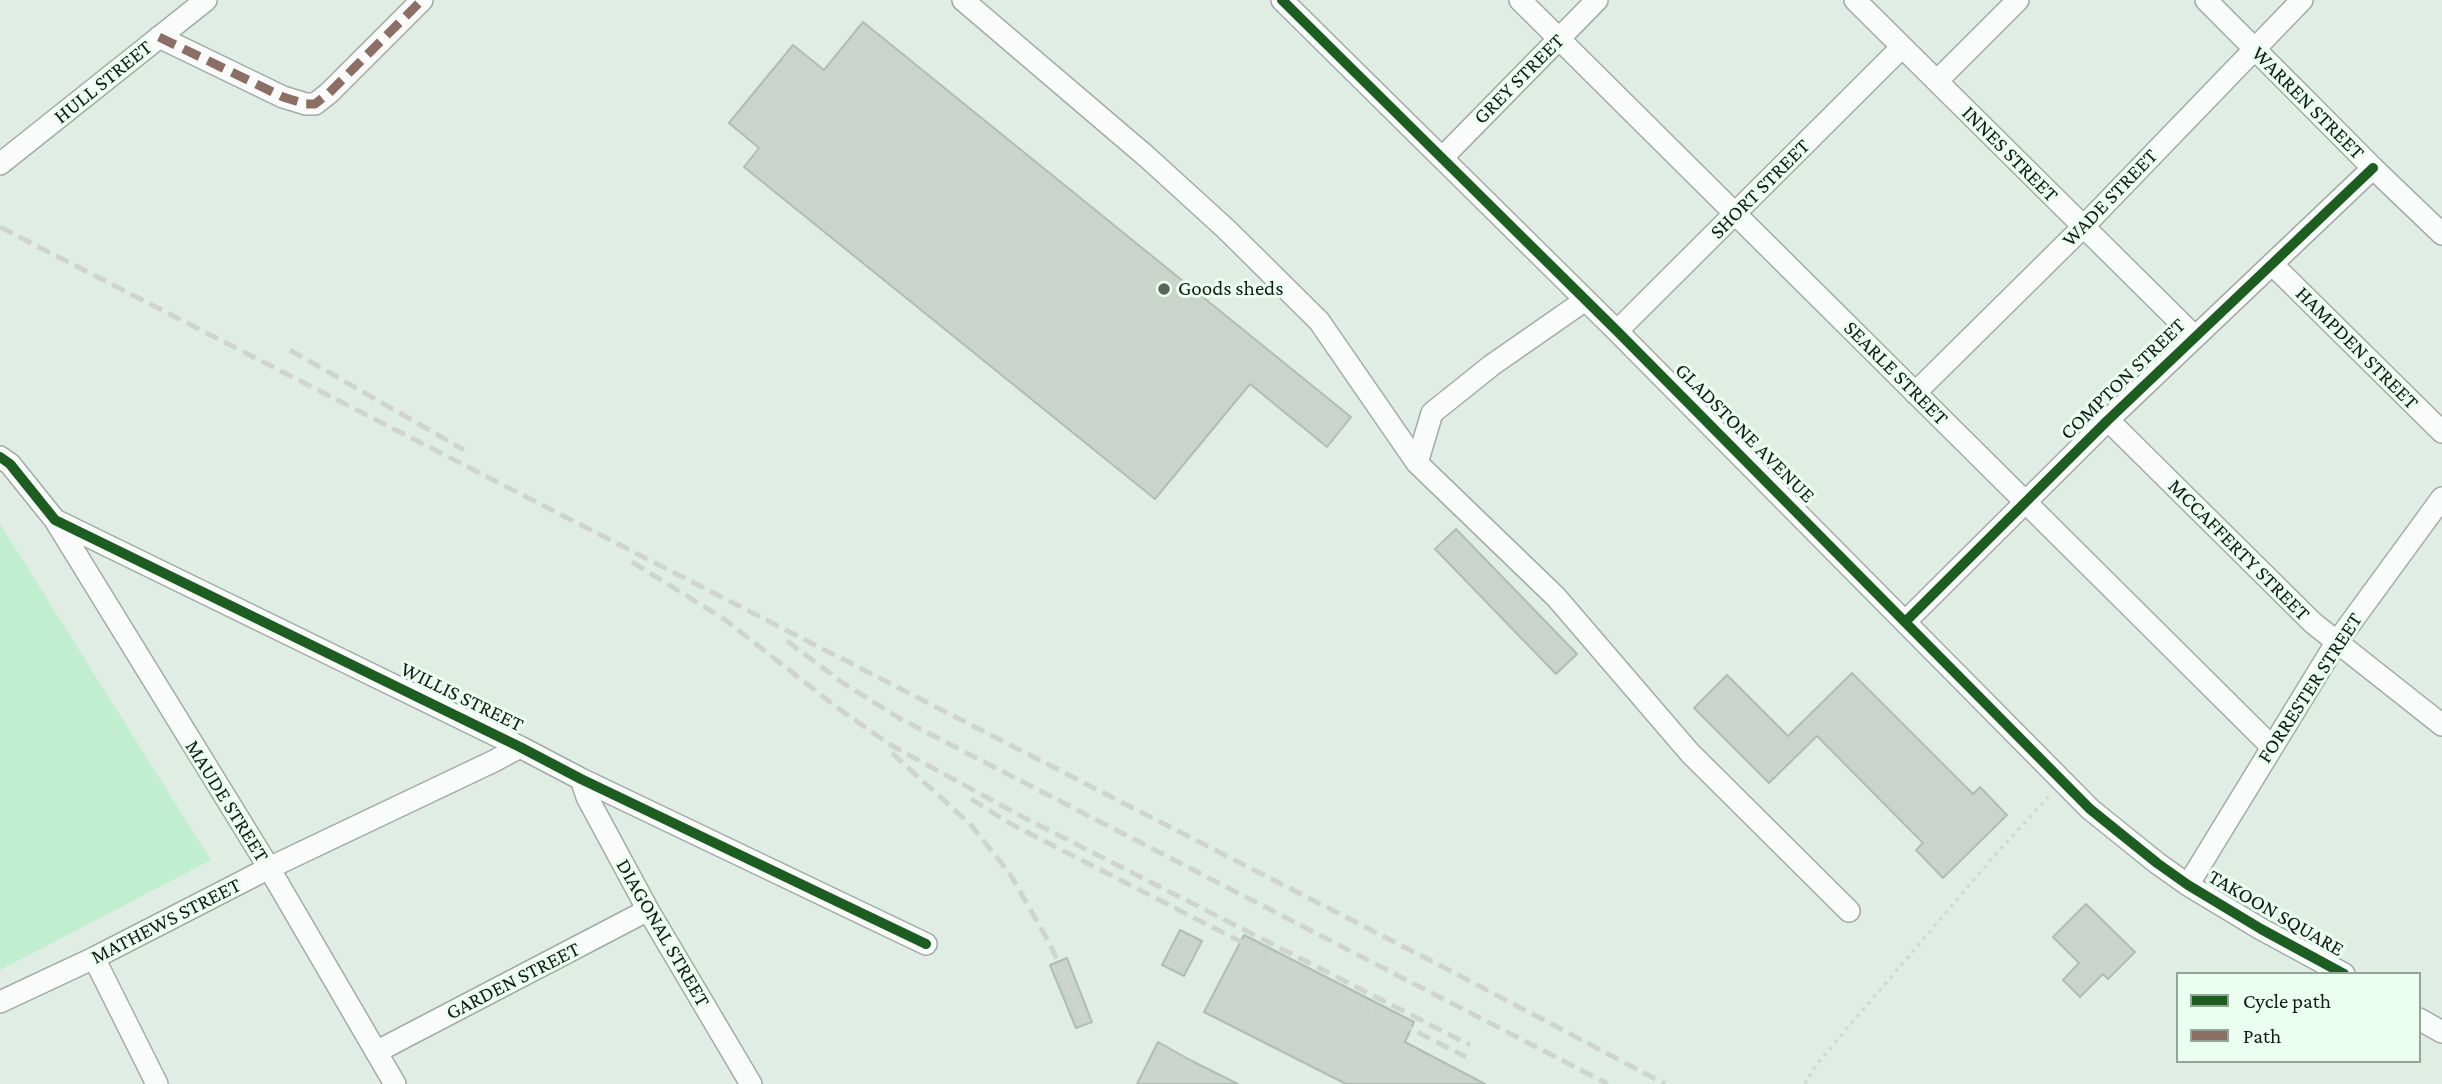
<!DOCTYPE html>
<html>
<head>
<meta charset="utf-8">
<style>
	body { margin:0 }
	#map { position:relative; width:2442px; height:1084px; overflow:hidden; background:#e0ede4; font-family:"Crimson Pro",serif }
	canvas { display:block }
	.legend { position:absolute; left:2176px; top:972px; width:245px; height:91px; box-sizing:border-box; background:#ebfff1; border:2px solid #94a499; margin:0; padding:9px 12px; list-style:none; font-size:21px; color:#121b15 }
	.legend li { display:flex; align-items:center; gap:14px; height:35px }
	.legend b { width:35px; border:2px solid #94a499 }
</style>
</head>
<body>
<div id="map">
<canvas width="2442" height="1084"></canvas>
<ul class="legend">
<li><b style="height:9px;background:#1b5e20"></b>Cycle path</li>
<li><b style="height:9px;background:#8d6e63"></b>Path</li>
</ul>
</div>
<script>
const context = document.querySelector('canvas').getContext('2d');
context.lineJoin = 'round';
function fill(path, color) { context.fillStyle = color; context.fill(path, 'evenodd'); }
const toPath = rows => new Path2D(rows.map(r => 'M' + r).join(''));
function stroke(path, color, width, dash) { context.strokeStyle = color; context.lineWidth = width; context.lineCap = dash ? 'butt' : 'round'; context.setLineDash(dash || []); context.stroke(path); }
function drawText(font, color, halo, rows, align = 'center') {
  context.font = font + ' "Crimson Pro",serif'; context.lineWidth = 6; context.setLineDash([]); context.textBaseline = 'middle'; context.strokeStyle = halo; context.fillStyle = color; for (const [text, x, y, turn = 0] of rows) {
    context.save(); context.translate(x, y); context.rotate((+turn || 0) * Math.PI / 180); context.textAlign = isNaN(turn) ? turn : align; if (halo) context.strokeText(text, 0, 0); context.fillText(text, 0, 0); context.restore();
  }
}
fill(toPath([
	[0,524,211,860,0,970]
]), '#c1eecf');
const building = toPath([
	[863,22,1351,417,1327,447,1250,384,1155,499,744,167,759,148,729,123,793,45,824,70,863,22],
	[1456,529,1577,654,1556,674,1435,549,1456,529],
	[1852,673,1973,794,1980,787,2007,815,1943,878,1916,850,1923,843,1817,736,1769,783,1694,708,1727,675,1788,736,1852,673],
	[2086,904,2135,952,2108,979,2103,974,2080,997,2063,980,2079,963,2053,937,2086,904],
	[1180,930,1202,941,1184,976,1162,965,1180,930],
	[1244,935,1414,1022,1405,1042,1485,1084,1346,1084,1204,1012,1244,935],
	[1067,958,1092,1022,1076,1028,1050,965,1067,958],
	[1158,1042,1192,1061,1238,1084,1137,1084,1158,1042]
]);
fill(building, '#cad4cd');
stroke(building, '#b1bcb4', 2);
const minor = toPath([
	[963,0,1147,157,1226,229,1319,321,1417,463,1556,597,1690,753,1849,911],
	[1282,0,1617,331,2090,809,2157,863,2188,885,2261,929,2344,974],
	[1520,0,2272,747],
	[1855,0,2195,337],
	[2206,0,2373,168,2442,234],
	[159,37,283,97,306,104,315,104,329,93,422,0],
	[1937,81,2018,0],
	[1442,158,1597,0],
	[0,164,206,0],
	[2272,264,2442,432],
	[1617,331,1902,47],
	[1915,393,2083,227,2302,0],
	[2108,420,2313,623,2442,725],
	[0,457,10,464,55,520,520,747,581,779,926,944],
	[1417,463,1432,413,1492,365,1584,301],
	[55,520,269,868,395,1084],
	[1905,622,2108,420,2373,168],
	[581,779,587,797,648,910,751,1084],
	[2188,885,2336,643,2442,498],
	[94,958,157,1084],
	[0,1002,94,958,269,868,494,761,520,747],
	[2419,1019,2442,1032],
	[376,1052,648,910]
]);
stroke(minor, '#a1aca4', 24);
stroke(toPath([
	[1805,1084,1816,1065,1995,855,2050,795]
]), '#d3d8d5', 3.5, [3.5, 5]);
stroke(minor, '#fafcfb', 21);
stroke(toPath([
	[0,227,1447,969,1665,1084],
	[290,350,464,450],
	[632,562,724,619,835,706,889,744,1017,814,1470,1045],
	[787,641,843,683,899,718,1608,1084],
	[892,753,971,825,1010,874,1050,944,1082,1017],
	[971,799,1011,824,1466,1057]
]), '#cfd4d0', 5, [14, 7]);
stroke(toPath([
	[159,37,283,97,306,104,315,104,329,93,422,0]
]), '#8d6e63', 9, [18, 9]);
stroke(toPath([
	[1282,0,1617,331,2090,809,2157,863,2188,885,2261,929,2344,974],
	[0,457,10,464,55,520,520,747,581,779,926,944],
	[1905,622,2108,420,2373,168]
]), '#1b5e20', 10);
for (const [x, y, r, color] of [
	[1164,289,7,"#5a645d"]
]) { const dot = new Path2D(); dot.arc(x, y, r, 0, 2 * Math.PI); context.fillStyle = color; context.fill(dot); stroke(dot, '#ebfff1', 2.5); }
drawText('21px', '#121b15', '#ebfff1', [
	["GREY STREET",1519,79,-45],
	["HULL STREET",103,82,-39],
	["WARREN STREET",2308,103,45],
	["INNES STREET",2010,154,45],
	["SHORT STREET",1760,189,-45],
	["WADE STREET",2110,198,-46],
	["HAMPDEN STREET",2357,348,45],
	["SEARLE STREET",1896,373,45],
	["COMPTON STREET",2123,379,-44],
	["GLADSTONE AVENUE",1745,433,45],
	["MCCAFFERTY STREET",2239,550,45],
	["FORRESTER STREET",2310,688,-57],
	["WILLIS STREET",462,697,26],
	["MAUDE STREET",227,801,58],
	["TAKOON SQUARE",2276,913,30],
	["MATHEWS STREET",166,921,-27],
	["DIAGONAL STREET",663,933,60],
	["GARDEN STREET",513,981,-27]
]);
drawText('21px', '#121b15', '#ebfff1', [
	["Goods sheds",1178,289]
], 'left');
</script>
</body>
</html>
